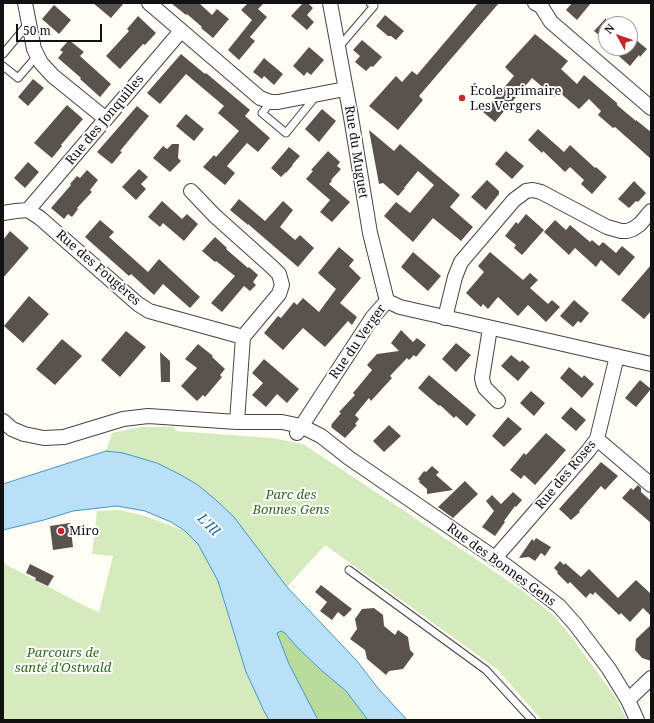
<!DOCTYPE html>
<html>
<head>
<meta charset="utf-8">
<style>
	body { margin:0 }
	#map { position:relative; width:654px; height:723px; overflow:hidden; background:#fffdf5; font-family:"Noto Serif",serif }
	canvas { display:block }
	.frame { position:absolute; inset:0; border:4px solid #111; pointer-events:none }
	.north { position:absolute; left:598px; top:16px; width:40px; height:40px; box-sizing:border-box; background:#fff; border:1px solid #a0a0a0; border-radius:50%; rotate:310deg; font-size:11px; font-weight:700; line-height:16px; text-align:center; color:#111 }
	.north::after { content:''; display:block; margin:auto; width:14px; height:18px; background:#c4262e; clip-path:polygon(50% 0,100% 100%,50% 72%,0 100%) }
	.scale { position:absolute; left:16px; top:24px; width:86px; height:18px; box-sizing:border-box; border:2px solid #111; border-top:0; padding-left:5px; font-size:12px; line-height:14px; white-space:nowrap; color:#111; -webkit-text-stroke:3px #fff; paint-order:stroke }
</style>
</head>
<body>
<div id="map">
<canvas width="654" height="723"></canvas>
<div class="frame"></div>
<div class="north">N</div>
<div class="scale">50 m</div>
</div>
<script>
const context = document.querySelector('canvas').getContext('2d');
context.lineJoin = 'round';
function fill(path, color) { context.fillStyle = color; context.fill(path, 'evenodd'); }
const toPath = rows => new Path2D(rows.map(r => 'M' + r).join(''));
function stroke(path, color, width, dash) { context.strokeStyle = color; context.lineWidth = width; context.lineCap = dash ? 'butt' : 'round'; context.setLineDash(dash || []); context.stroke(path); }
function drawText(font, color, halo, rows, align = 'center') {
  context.font = font + ' "Noto Serif",serif'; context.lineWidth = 4; context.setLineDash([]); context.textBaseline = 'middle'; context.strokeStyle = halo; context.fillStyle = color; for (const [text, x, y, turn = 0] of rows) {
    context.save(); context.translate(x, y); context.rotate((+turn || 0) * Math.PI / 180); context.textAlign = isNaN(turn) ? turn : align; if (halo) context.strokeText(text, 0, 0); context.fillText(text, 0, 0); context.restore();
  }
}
fill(toPath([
	[141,427,175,427,175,431,272,438,303,444,403,510,523,591,553,615,573,639,616,698,627,720,542,720,497,669,325,545,287,587,234,517,198,485,181,475,157,463,123,453,106,451,112,433],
	[120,510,145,516,185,531,198,544,218,581,246,672,264,711,269,720,3,720,3,563,89,608,99,612,113,556,92,554,97,511]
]), '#d5ebbd');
fill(toPath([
	[281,631,285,633,297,647,321,670,346,691,368,720,318,720,289,664,277,632]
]), '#b9dc9c');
const water = toPath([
	[106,451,123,453,157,463,181,475,198,485,217,501,234,517,287,587,357,661,377,687,407,720,368,720,346,691,321,670,297,647,285,633,281,631,277,633,289,664,318,720,269,720,264,711,246,672,218,581,198,544,185,531,171,522,145,511,117,506,73,511,44,520,3,530,3,484,106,451]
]);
fill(water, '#b9e0f7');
stroke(water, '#3f96cf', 1);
fill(toPath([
	[93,3,124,3,111,18],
	[171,3,199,3,212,15,217,9,229,19,213,38,201,28,202,27,187,14,186,15],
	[248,3,264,3,258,9,267,17,250,37,255,41,239,60,228,50,252,20,241,10],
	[303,3,308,3,313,8,307,15,314,22,307,30,291,16],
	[478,3,499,3,419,96,423,100,398,130,369,106,396,76,402,82,412,71,417,75],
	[572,3,591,3,577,20,566,10],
	[54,5,71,20,59,34,42,19],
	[385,15,404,31,396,40,391,36,388,36,376,26],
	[138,16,156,33,145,45,143,44,120,69,106,56,129,31,127,29],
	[606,18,606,41,594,31],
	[535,34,568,61,561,69,577,84,584,75,617,103,617,105,636,121,636,120,651,132,651,159,615,127,613,128,598,115,601,111,589,99,579,109,559,92,554,97,532,78,495,122,483,112,514,76,505,67],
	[630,35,647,49,640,57,639,55,630,66,610,48,630,48],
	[69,40,84,52,80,56,111,84,100,97,80,79,81,78,58,58,63,52,60,50],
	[362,40,382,57,373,67,371,66,366,71,355,62,360,56,353,50],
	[309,47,324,60,311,75,307,72,304,76,293,66],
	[181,54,205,74,206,73,250,110,245,116,270,138,258,152,247,143,227,166,235,173,225,185,203,167,214,155,216,157,239,131,218,113,224,106,186,74,160,104,147,93],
	[264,58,283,74,274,85,264,76,262,79,253,72],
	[33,79,44,88,28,106,18,97],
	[67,105,83,119,61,145,62,146,52,158,34,143],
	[137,106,149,116,120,151,122,152,112,164,97,152,118,128],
	[322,109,336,121,319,142,305,129],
	[186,114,204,129,194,141,176,126],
	[538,129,564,152,570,145,595,168,596,167,607,177,592,194,581,184,584,180,570,167,565,172,543,151,542,153,528,140],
	[369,130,394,151,400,144,460,195,450,207,473,227,461,241,433,218,413,242,384,216,396,202,410,213,434,185,418,171,404,188,405,188,398,196,383,183,379,184],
	[172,144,179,144,178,158,181,161,170,172,153,158,163,146,167,149],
	[289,147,300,156,292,165,293,165,286,173,286,172,281,177,271,168],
	[328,151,340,162,337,166,341,169,331,180,332,181,329,184,350,202,332,222,320,212,330,200,306,179,313,171,311,170],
	[506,151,524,166,512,179,495,164],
	[28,162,39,172,25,188,14,178],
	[139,169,148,177,141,184,146,189,136,200,122,187],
	[87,170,98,180,90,190,92,192,77,208,78,209,72,217,68,214,64,219,51,208,71,185,70,184,77,176,80,178],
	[487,180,499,191,499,194,486,210,471,197],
	[634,181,646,193,638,202,636,201,629,208,618,199],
	[239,199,265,221,283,201,293,210,280,227,295,240,300,235,314,248,298,267,248,224,248,225,230,210],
	[162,201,182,219,187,214,198,224,184,241,163,223,160,227,148,217],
	[526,214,544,230,522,255,514,248,516,245,505,236,516,222,518,224],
	[100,220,114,232,109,237,148,272,159,259,200,297,190,308,163,284,154,295,131,274,129,276,85,237],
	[555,220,566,230,570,225,590,242,592,240,599,246,603,242,616,253,622,246,635,257,619,276,601,260,596,267,575,248,569,255,544,232],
	[10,231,29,248,3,278,3,240],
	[215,237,227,248,226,249,248,268,249,267,258,275,253,282,256,285,250,291,244,286,222,312,211,303,235,276,216,261,215,262,202,251],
	[339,247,354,260,349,266,361,278,340,303,357,317,352,325,348,321,325,347,303,328,283,350,264,333,278,316,281,318,294,302,297,305,303,298,319,312,336,289,318,273],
	[413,252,441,276,428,291,401,267],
	[490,252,523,280,530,273,538,280,530,288,548,304,552,300,560,307,546,322,528,305,518,316,498,297,488,309,483,304,481,307,466,293,484,272,478,266],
	[651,265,651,311,644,319,621,300],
	[29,296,49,314,23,343,4,326],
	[574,300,589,313,581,323,578,321,573,327,560,316],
	[401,330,413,342,417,338,426,345,416,357,414,355,409,360,407,358,390,376,392,378,371,401,369,398,355,415,359,419,355,424,357,425,345,438,331,427,332,425,331,425,341,413,339,412,355,395,353,393,372,370,367,365,377,354,399,351,391,343],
	[126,331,146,347,120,377,101,360],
	[62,339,82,356,55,385,36,369],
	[456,343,471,355,456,372,442,359],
	[198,344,213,356,212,357,225,369,220,375,222,377,205,397,203,395,197,401,181,386,197,368,185,359],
	[160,352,170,361,170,382,161,382],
	[511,355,520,362,522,360,530,367,518,381,501,366],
	[264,359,299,389,287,403,277,394,266,407,252,395,263,383,252,373],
	[569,367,582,378,584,375,594,384,582,398,560,378],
	[429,375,476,415,467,426,456,416,454,418,440,405,439,406,418,388],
	[640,380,651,389,636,407,625,398],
	[531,391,545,403,534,416,520,403],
	[571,407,586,420,576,431,561,418],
	[508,417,522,429,504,447,492,436],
	[389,425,401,436,384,452,373,441],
	[546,433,566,450,535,485,524,475,521,479,510,470,524,453,526,455],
	[601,462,618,476,605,490,601,486,579,511,580,512,571,520,559,509],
	[432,466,439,472,436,475,453,490,427,494,427,489,419,482,420,481,418,479,424,471,426,472],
	[465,481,478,494,453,518,438,507],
	[638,485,641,488,641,492,651,501,651,523,622,498,631,488,633,490],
	[513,492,522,500,516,507,515,506,504,521,505,522,495,536,482,527,494,511,486,501,492,495,501,504],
	[70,523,73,547,53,550,50,526],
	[536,538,551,547,545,556,541,553,535,561,529,557,519,558,532,539,534,541],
	[560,561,564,565,565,563,581,577,589,569,618,598,636,580,651,594,651,616,643,608,630,622,621,613,619,615,595,592,593,595,590,593,586,598,570,582,568,584,557,573,558,572,554,568],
	[30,564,54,576,48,586,35,580,36,578,26,573],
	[321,585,352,609,344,617,338,612,332,620,320,611,327,602,315,592],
	[374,608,383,615,384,626,395,635,398,630,408,637,410,650,414,654,403,669,389,671,386,675,367,659,365,650,350,639,357,629,355,619,362,609],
	[651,625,651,661,642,658,635,650,636,639]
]), '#5a524d');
const service = toPath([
	[338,48,374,6,370,3],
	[3,54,28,24],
	[3,66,18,78,37,56],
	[271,102,262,113,286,133,316,96],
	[349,570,486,670,532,720]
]);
const minor = toPath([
	[25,3,34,49,41,63,53,76,106,119],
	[149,3,260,98,271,102,278,102,345,89],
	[330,3,351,117,370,233,387,301],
	[535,3,541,6,551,22,651,108],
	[191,191,215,216,272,267,279,274,282,285,279,294,243,337,237,422],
	[28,210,181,31],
	[3,213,16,211,28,210,40,218,138,304,149,311,243,337],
	[387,301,400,307,651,364],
	[445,318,455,277,461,262,514,200,526,191,533,190,541,192,607,227,621,231,627,231,633,229,640,224,651,211],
	[490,328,482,378,483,383,485,388,498,401],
	[3,421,12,429,24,434,44,438,64,437,123,419,148,416,237,422,282,422,301,426,321,436,349,458,508,567,550,599,559,606,575,624,609,669,628,700,637,720],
	[297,433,372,318,387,301],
	[597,439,651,485],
	[495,558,588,451,597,439,617,356],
	[628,700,651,678]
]);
stroke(service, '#444', 9);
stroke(minor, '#444', 16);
stroke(service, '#fff', 7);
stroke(minor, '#fff', 14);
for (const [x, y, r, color] of [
	[462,98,4,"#c4262e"],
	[61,531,4,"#c4262e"]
]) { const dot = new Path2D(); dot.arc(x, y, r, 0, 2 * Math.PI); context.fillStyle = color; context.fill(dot); stroke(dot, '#fff', 1.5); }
drawText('13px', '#111', '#fff', [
	["École primaire",470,91],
	["Les Vergers",470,106],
	["Miro",69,531]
], 'left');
drawText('13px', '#111', '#fff', [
	["Rue des Jonquilles",105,120,-50],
	["Rue du Muguet",356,152,81],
	["Rue des Fougères",98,268,41],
	["Rue du Verger",358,342,-55],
	["Rue des Roses",566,475,-50],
	["Rue des Bonnes Gens",501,565,36]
]);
drawText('italic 13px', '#2f6b1f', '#fff', [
	["Parc des",291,495],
	["Bonnes Gens",291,510],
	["Parcours de",63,653],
	["santé d'Ostwald",63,668]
]);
drawText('italic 14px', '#1768a6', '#fff', [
	["L'Ill",208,525,46]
]);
</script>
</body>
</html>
